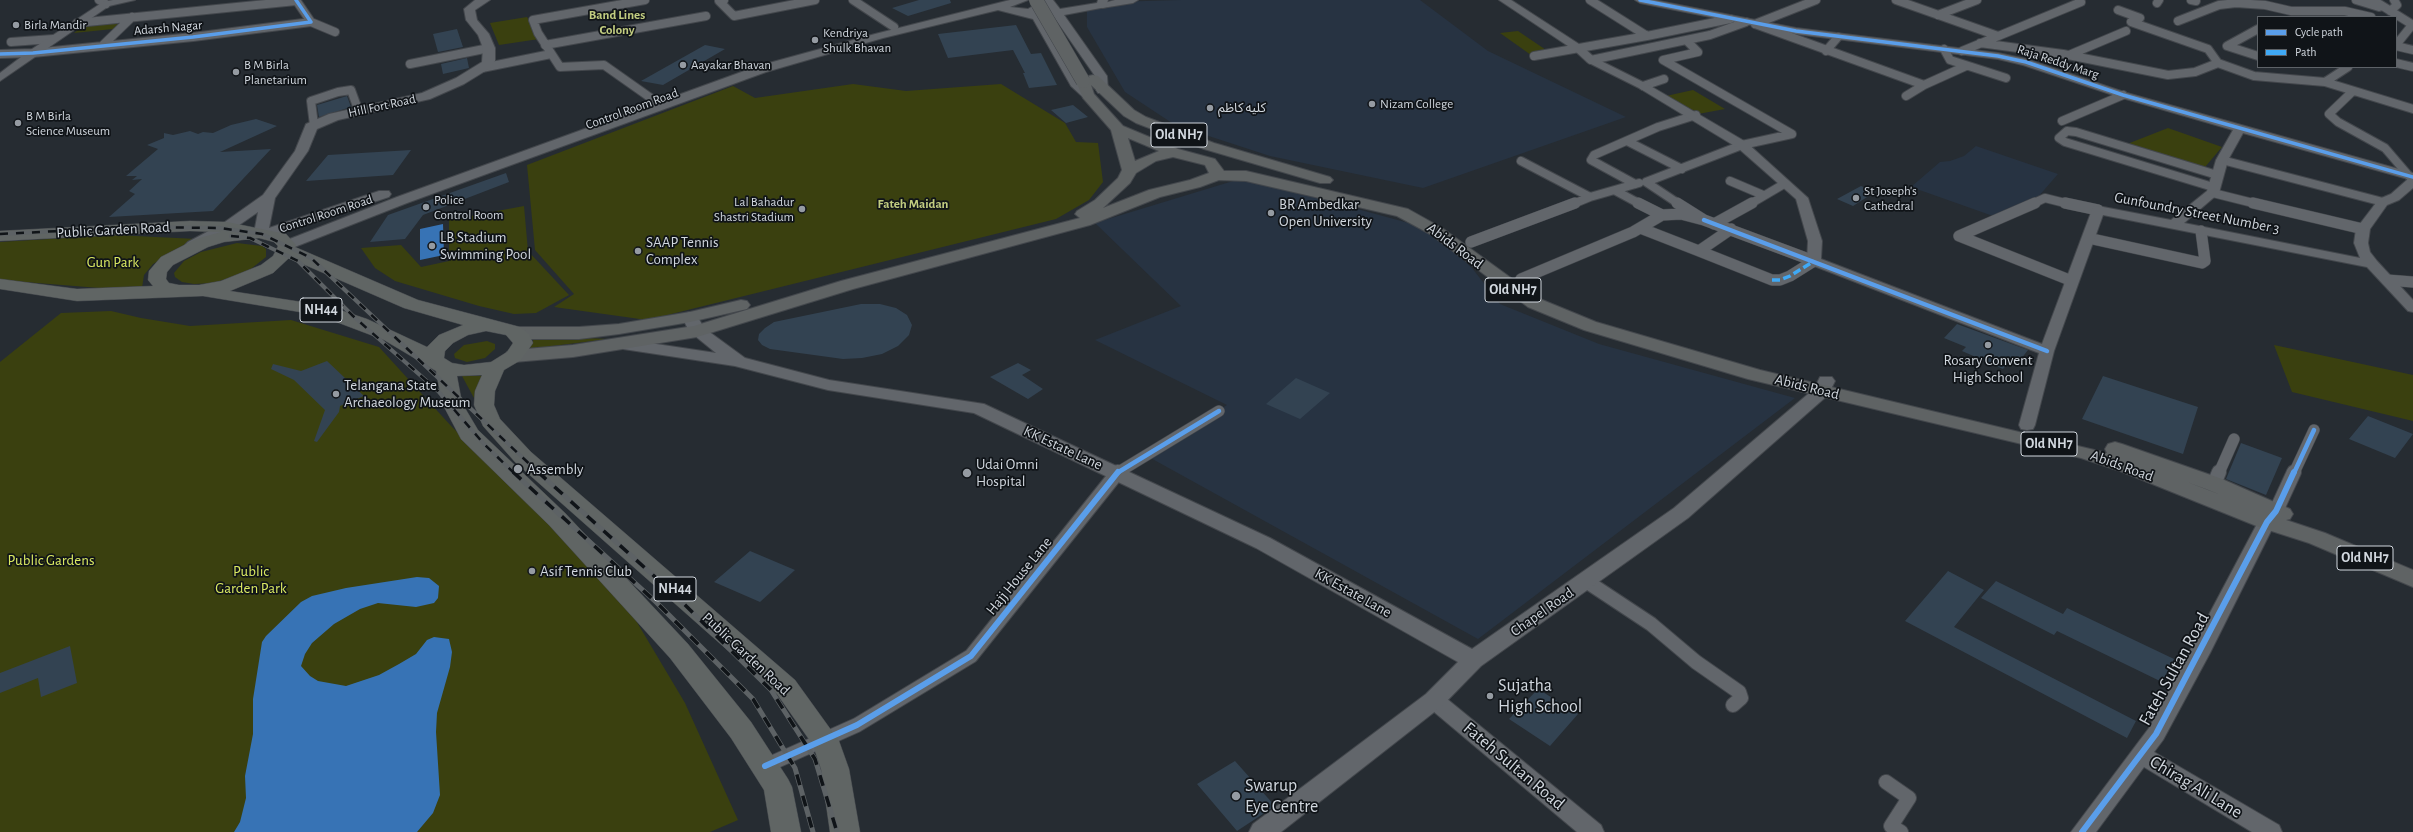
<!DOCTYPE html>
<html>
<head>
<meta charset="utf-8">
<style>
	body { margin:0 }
	#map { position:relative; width:2413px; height:832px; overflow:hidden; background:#262c32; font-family:"Alegreya Sans",sans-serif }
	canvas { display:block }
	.legend { position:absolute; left:2257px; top:16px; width:140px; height:52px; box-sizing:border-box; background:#101418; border:1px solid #5d6267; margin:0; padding:5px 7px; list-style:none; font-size:12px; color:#d1d7de }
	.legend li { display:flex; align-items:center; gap:8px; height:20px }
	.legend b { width:20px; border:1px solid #5d6267 }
</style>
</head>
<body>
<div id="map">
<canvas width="2413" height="832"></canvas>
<ul class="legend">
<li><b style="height:5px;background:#5a9eea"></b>Cycle path</li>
<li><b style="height:5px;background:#3fa9f5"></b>Path</li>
</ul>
</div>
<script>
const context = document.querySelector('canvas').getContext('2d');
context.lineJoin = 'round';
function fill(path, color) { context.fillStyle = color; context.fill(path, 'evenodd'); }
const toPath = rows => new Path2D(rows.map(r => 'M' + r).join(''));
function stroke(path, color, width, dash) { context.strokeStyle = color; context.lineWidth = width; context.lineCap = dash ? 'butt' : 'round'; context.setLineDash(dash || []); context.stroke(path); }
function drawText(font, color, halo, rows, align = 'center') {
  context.font = font + ' "Alegreya Sans","Noto Sans Arabic",sans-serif'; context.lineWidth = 3.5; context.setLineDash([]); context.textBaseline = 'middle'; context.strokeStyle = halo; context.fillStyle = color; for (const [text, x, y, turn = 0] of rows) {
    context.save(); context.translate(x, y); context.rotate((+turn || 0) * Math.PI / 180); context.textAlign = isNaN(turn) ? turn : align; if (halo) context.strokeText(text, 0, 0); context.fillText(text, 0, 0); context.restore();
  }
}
fill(toPath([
	[1181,0,1420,0,1488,51,1626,117,1423,188,1270,156,1175,125,1125,92,1087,27,1087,9,1110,2],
	[1976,146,2058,174,2038,197,1993,216,1911,187,1940,162,1950,161,1964,156],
	[1243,178,1427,228,1472,268,1500,304,1599,344,1795,398,1478,639,1147,456,1227,405,1095,340,1181,306,1095,223]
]), '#273342');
fill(toPath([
	[527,17,539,39,499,45,490,23],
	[125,19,113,29,74,33,87,23],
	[1518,31,1549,52,1531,55,1500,33],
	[853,84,906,91,1001,84,1065,123,1076,142,1098,143,1103,182,1089,200,1056,219,647,320,554,307,574,294,535,250,527,165,733,86,755,98],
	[1693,90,1725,109,1698,114,1666,96],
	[2168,128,2222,147,2200,173,2122,146],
	[524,206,528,251,569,295,536,313,514,314,479,306,395,281,375,268,361,248,401,245,421,267,449,261,449,220],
	[115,235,197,239,153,264,144,275,142,288,112,289,0,280,0,242],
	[237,243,262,246,266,249,266,257,247,272,214,283,194,284,182,282,175,277,174,273,184,261,201,252],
	[111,311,141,318,190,326,291,320,379,347,452,427,525,499,632,614,685,703,738,820,710,832,0,832,0,362,61,313],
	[535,336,609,339,552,346,532,352,529,350],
	[487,341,495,344,495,349,485,358,467,362,455,358,454,354,464,345],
	[2274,345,2413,375,2413,421,2292,392],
	[488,375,474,398,462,376,477,376]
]), '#3a400f');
fill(toPath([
	[443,224,444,255,420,260,420,229],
	[417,577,429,578,439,586,438,598,434,603,416,607,378,603,360,609,334,624,312,643,305,654,301,666,310,676,318,681,346,686,379,675,399,664,416,654,427,640,434,637,449,639,452,652,450,667,437,713,436,732,440,795,433,813,417,832,234,832,240,822,246,798,245,776,253,734,253,699,262,642,266,636,301,602,312,596,346,588]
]), '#3773b5');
fill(toPath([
	[919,0,950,0,951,3,908,16,892,8],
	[1016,25,1031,54,1041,53,1057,85,1029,88,1023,73,1025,73,1013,50,948,58,938,34],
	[457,29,463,47,438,52,433,34],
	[705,45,725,49,663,85,641,81],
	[467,58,469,68,443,74,441,64],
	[347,96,351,107,319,117,317,105],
	[1073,105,1088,117,1066,123,1051,110],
	[256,119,277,126,220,152,271,149,213,211,109,217,135,194,129,191,142,179,132,180,137,176,126,176,158,149,147,145,164,138,164,133,173,135,190,131,198,134,203,132,213,133,231,125],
	[411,150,393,175,306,181,328,155],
	[506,173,509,182,423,215,405,239,370,242,388,215],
	[1861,186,1875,192,1853,206,1837,199],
	[861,304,880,304,896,308,907,315,912,325,909,335,898,346,882,354,862,358,843,359,770,349,762,345,758,340,759,334,765,328,774,322],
	[1957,324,2006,342,2028,350,2021,359,2014,356,2003,369,1962,351,1966,347,1944,338],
	[327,361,364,396,340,406,339,412,317,442,314,441,325,410,294,380,271,369,273,364,301,371],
	[1018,363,1031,370,1022,375,1043,389,1028,399,990,377],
	[2103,376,2198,407,2183,454,2082,419],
	[1296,378,1330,393,1300,419,1266,404],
	[2368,416,2413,434,2395,458,2349,439],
	[2241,443,2282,458,2266,495,2226,479],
	[750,551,795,570,760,602,714,582],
	[1948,571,1984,590,1954,627,2136,721,2127,738,1905,621],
	[1996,581,2063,614,2067,608,2174,659,2162,682,2057,631,2054,635,1981,598],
	[70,646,77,683,41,697,38,678,0,693,0,673],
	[1538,689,1578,714,1550,746,1509,719],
	[1235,761,1275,806,1237,831,1197,784]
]), '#334352');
const minorFar2 = toPath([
	[99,0,106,4],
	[645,0,533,20,538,33,560,67,604,65,655,101],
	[724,0,719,1,734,16,815,0],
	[853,0,894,27],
	[1896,0,1998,36],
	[2191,0,2196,1],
	[2356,0,2379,7],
	[2373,0,2413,25],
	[2157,3,2159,0],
	[2118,10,2140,18,2131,22,2208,49,2218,63],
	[2390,11,2397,5,2394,0],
	[1938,15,1977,0],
	[2178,21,2219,5,2236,3,2265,5,2291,11,2345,11,2371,17],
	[311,22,335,32],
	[77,23,296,1],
	[1755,24,1924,85,1966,66],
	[1755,24,1816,0],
	[2258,29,2227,46,2258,56],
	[1647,36,1730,19],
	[11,42,53,39],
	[1980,43,2063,54,2168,75,2195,72,2218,63,2254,76,2325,82,2348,67],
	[103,45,132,17],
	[545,45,706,16],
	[2396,45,2412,25],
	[2396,46,2413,50],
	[1944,49,1950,60,2006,78],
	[1826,51,1838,37],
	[1962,51,2081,2],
	[0,54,33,53,193,37,311,22,296,0],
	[2069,55,2126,31],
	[1534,56,1647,36,1590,0],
	[1591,60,1710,35,1746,22],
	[2396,63,2413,67],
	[410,64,489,48],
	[482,68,551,54],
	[2325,82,2413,109],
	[1643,86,1664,79],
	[2353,91,2329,114,2338,122,2385,148,2409,176],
	[1906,96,1924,85],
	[2062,121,2123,95],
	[314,125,311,101,338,92,351,90,359,112],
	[1627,141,1682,169],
	[2222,160,2383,202],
	[1521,161,1590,197,1639,183],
	[1730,181,1763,195],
	[1635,184,1591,160,1594,155,1658,127,1696,115],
	[2213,187,2065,142,2059,138,2067,131,2076,132,2217,175],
	[1616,191,1640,204],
	[2213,193,2257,204],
	[1573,204,1590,197],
	[1679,204,1646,182,1742,145,1792,134,1663,60,1698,52,1687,41],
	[1750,204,1784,184],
	[2032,204,2045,198,2069,204]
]);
const minorFar1 = toPath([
	[1638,203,1662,215],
	[2035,203,1959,236,2072,281],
	[2065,203,2098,210],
	[2253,203,2363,229],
	[1704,220,1814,261],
	[1714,224,1752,203],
	[1640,228,1699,251,1731,229],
	[2088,238,2202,263,2205,261,2201,231],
	[1471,242,1575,203],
	[1699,251,1772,280,1780,280,1790,276,1814,261],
	[1521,279,1633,232,1662,215,1681,214,1704,220,1677,203],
	[2387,280,2413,282],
	[1117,473,1219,411],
	[2219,473,2234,439],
	[2294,473,2314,430]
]);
const minor = toPath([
	[2214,484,2219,472],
	[2276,511,2294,472],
	[1586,581,1651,624,1696,662,1739,692,1741,698,1733,705],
	[765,766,857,725,971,656,1118,472],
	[1886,782,1909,798,1891,826,1901,832]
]);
const tertiary = toPath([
	[113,0,135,0,109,6,0,81,0,73,29,51,103,2,113,0],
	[1115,0,1138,0,1133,3,1102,8,1097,5,1115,0],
	[1499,0,1511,0,1582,46,1595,58,1647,84,1746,142,1808,198,1822,241,1821,259,2042,344,2093,207,2098,206,2171,220,2207,191,2216,160,2233,130,2119,97,2023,65,1998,59,1796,34,1640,3,1635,0,1654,0,1796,28,1998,53,2026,59,2127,93,2413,173,2413,188,2399,200,2387,205,2370,229,2368,243,2370,252,2377,261,2413,300,2413,312,2408,311,2367,267,2103,215,2054,351,2035,425,2033,429,2027,430,2021,429,2019,425,2039,353,1809,264,1807,261,1808,241,1796,199,1738,148,1639,88,1587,62,1574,50,1499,0],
	[2243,133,2408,179,2391,194,2379,199,2356,229,2354,243,2360,258,2184,223,2219,193,2228,160,2243,133],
	[2276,505,2282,507,2285,511,2274,525,2210,653,2163,740,2154,752,2279,825,2282,832,2252,832,2144,767,2096,832,2071,832,2149,728,2258,522,2270,507,2276,505],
	[1434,692,1441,694,1601,825,1604,832,1577,832,1427,706,1424,700,1427,694,1434,692]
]);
const secondary = toPath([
	[475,0,490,0,475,10,477,20,489,34,495,48,495,61,490,68,464,84,430,99,338,120,317,129,308,151,275,198,269,228,379,191,389,191,391,194,389,197,265,238,256,236,254,233,258,212,232,230,198,248,188,248,185,245,188,242,222,224,263,195,295,151,306,124,329,114,422,93,456,78,482,62,483,48,478,35,466,20,464,9,475,0],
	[1010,0,1028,0,1010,7,1028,9,1033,6,1037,7,1041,13,1050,11,1043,0,1053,0,1060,9,1097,3,1098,0,1108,0,1106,7,1064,15,1107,76,1108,90,1106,93,1098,93,1096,90,1095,76,1054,17,1044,19,1080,81,1094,95,1092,98,1084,98,1071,86,1033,19,998,10,883,38,766,72,407,203,292,248,287,250,279,245,282,242,397,197,758,66,875,34,1010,0],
	[690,312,696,314,704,328,745,358,829,380,984,404,1270,538,1472,649,1674,508,1814,389,1820,377,1832,377,1835,381,1828,395,1688,518,1481,666,1442,706,1281,832,1249,832,1253,824,1426,694,1458,662,1256,548,974,413,828,390,735,366,623,349,617,348,615,344,617,340,623,339,716,353,689,331,682,317,684,314,690,312]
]);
const primary = toPath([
	[1093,75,1098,76,1134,110,1146,117,1214,143,1330,177,1333,180,1330,183,1320,183,1204,149,1136,123,1124,116,1091,85,1094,94,1123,126,1178,149,1215,159,1224,171,1246,171,1408,209,1442,228,1540,299,1596,322,1760,370,2107,453,2105,449,2108,444,2115,442,2122,444,2222,479,2290,509,2293,514,2290,519,2286,520,2325,533,2413,570,2413,587,2309,543,2259,527,2120,471,2081,458,1748,379,1584,330,1528,307,1430,234,1397,216,1246,181,1219,180,1200,187,1160,197,1090,225,853,289,697,337,573,357,514,362,507,360,505,356,507,352,514,350,573,345,694,326,841,281,1080,218,1075,214,1077,211,1095,200,1118,178,1122,170,1111,130,1083,98,1076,81,1078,78,1093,75],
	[1128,138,1159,151,1135,161,1128,138],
	[1173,157,1205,165,1209,173,1190,180,1149,190,1103,208,1130,183,1136,173,1156,161,1173,157],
	[2187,482,2206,489,2221,495,2187,482],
	[741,300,747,301,750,305,747,309,690,322,619,334,579,339,518,339,511,337,509,333,511,329,518,327,579,327,619,324,690,312,741,300]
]);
const trunk = toPath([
	[190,221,227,222,286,234,296,245,295,247,418,300,520,327,529,334,533,343,521,360,504,370,495,391,494,405,500,419,531,452,795,680,839,741,849,769,860,832,830,832,821,769,813,745,777,694,515,462,483,426,474,405,475,391,482,375,457,376,462,403,478,430,565,513,688,644,751,722,788,779,792,787,801,832,771,832,764,790,731,738,670,658,549,525,461,439,442,403,436,371,384,340,318,315,203,296,77,301,0,289,0,279,77,289,153,286,148,280,149,271,161,257,196,239,221,232,190,231,0,241,0,231,190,221],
	[259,238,274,242,278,246,273,256,261,265,221,281,199,285,179,285,169,283,166,279,167,272,173,265,208,247,224,242,259,238],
	[289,258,404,308,463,325,439,335,427,347,367,319,328,306,230,291,273,273,289,258],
	[486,331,506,335,513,343,507,352,491,362,464,365,452,363,444,358,445,351,453,343,468,335,486,331]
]);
stroke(minorFar2, '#43474c', 10);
stroke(minorFar1, '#43474c', 12);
stroke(minor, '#43474c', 16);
stroke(tertiary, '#43474c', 2);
stroke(secondary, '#43474c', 2);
stroke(primary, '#43474c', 2);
stroke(trunk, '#43474c', 1);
stroke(minorFar2, '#62666b', 8);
stroke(minorFar1, '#62666b', 11);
stroke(minor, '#62666b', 14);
fill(tertiary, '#62666b');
fill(secondary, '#62666b');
fill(primary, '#5f6364');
fill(trunk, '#606564');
const railFar1 = toPath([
	[0,234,140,227,220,228,262,234,311,258,539,473],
	[231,236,250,238,298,261,353,316,438,391,484,444,514,473]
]);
const rail = toPath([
	[513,472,657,603,753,699,795,768,813,832],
	[538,472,673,593,771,690,815,759,837,832]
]);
stroke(railFar1, '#5d6265', 4);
stroke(rail, '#5d6265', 5);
stroke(railFar1, '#101418', 2.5, [8]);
stroke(rail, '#101418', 3.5, [11]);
const primaryBridge = toPath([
	[1036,0,1083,81]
]);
stroke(primaryBridge, '#43474c', 15, []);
stroke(primaryBridge, '#5f6364', 14);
stroke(toPath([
	[1772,280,1780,280,1790,276,1814,261]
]), '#3fa9f5', 3.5, [8, 3.5]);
stroke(toPath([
	[1640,0,1796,31,1998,56,2026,62,2123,95,2413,177],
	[0,54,33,53,193,37,311,22,296,0]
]), '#5a9eea', 3.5);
stroke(toPath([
	[1704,220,2047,351],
	[1117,473,1219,411],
	[2294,473,2314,430]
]), '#5a9eea', 4.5);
stroke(toPath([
	[765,766,857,725,971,656,1118,472],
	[2082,832,2156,734,2267,522,2276,511,2294,472]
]), '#5a9eea', 6);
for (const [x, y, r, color] of [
	[16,25,4,"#959ba2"],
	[815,40,4,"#959ba2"],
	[683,65,4,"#959ba2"],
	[236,72,4,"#959ba2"],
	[1372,104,4,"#959ba2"],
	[1210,108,4,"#959ba2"],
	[18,123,4,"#959ba2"],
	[1856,198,4,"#959ba2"],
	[426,207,4,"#959ba2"],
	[802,209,4,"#959ba2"],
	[1271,213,4,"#959ba2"],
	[432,246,4,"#959ba2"],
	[638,251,4,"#959ba2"],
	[1988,345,4,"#959ba2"],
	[336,394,4,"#959ba2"],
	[518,469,5,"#959ba2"],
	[967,473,5,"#959ba2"],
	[532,571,4,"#959ba2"],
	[1490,696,4,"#959ba2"],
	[1236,796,5,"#959ba2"]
]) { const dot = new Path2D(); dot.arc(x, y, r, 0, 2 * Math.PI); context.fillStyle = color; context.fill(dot); stroke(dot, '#101418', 1.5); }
drawText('bold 13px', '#c2cd80', '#101418', [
	["Band Lines",617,15],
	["Colony",617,30],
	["Fateh Maidan",913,204]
]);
drawText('13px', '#d1d7de', '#101418', [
	["Birla Mandir",24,25],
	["Kendriya",823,33],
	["Shulk Bhavan",823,48],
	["B M Birla",244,65],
	["Planetarium",244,80],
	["Aayakar Bhavan",691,65],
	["Nizam College",1380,104],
	["كليه كاظم",1218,108],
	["B M Birla",26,116],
	["Science Museum",26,131],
	["St Joseph's",1864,191],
	["Cathedral",1864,206],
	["Police",434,200],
	["Control Room",434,215],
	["Lal Bahadur",794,202,"right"],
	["Shastri Stadium",794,217,"right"]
], 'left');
drawText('13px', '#d1d7de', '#101418', [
	["Adarsh Nagar",168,28,-5],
	["Raja Reddy Marg",2058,62,18],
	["Hill Fort Road",382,106,-12],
	["Control Room Road",632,109,-20],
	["Control Room Road",326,214,-18]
]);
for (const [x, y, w] of [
	[1179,135,56],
	[1513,290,56],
	[321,310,42],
	[2049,444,56],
	[2365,558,56],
	[675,589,42]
]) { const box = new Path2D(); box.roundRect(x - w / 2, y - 12, w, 24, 3); context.fillStyle = '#101418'; context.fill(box); stroke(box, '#d1d7de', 1); }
drawText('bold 14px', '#d1d7de', null, [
	["Old NH7",1179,135],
	["Old NH7",1513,290],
	["NH44",321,310],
	["Old NH7",2049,444],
	["Old NH7",2365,558],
	["NH44",675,589]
]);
drawText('15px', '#d1d7de', '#101418', [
	["BR Ambedkar",1279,204],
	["Open University",1279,221],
	["LB Stadium",440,237],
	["Swimming Pool",440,254],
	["SAAP Tennis",646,242],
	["Complex",646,259],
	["Rosary Convent",1988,360,"center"],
	["High School",1988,377,"center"],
	["Telangana State",344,385],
	["Archaeology Museum",344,402],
	["Udai Omni",976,464],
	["Hospital",976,481],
	["Assembly",527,469],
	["Asif Tennis Club",540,571]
], 'left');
drawText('15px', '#d1d7de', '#101418', [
	["Gunfoundry Street Number 3",2197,213,11],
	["Public Garden Road",113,230,-3],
	["Abids Road",1455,246,37],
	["Abids Road",1807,387,14],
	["KK Estate Lane",1063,448,25],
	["Abids Road",2122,466,20],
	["Hajj House Lane",1019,576,-51],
	["KK Estate Lane",1353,593,29],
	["Chapel Road",1542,612,-35],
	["Public Garden Road",746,654,43]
]);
drawText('15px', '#dae962', '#101418', [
	["Gun Park",113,262],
	["Public Gardens",51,560],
	["Public",251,571],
	["Garden Park",251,588]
]);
drawText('18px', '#d1d7de', '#101418', [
	["Fateh Sultan Road",2174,669,-61],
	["Fateh Sultan Road",1514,766,40],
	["Chirag Ali Lane",2196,787,31]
]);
drawText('18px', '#d1d7de', '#101418', [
	["Sujatha",1498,686],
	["High School",1498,707],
	["Swarup",1245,786],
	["Eye Centre",1245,807]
], 'left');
</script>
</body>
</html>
